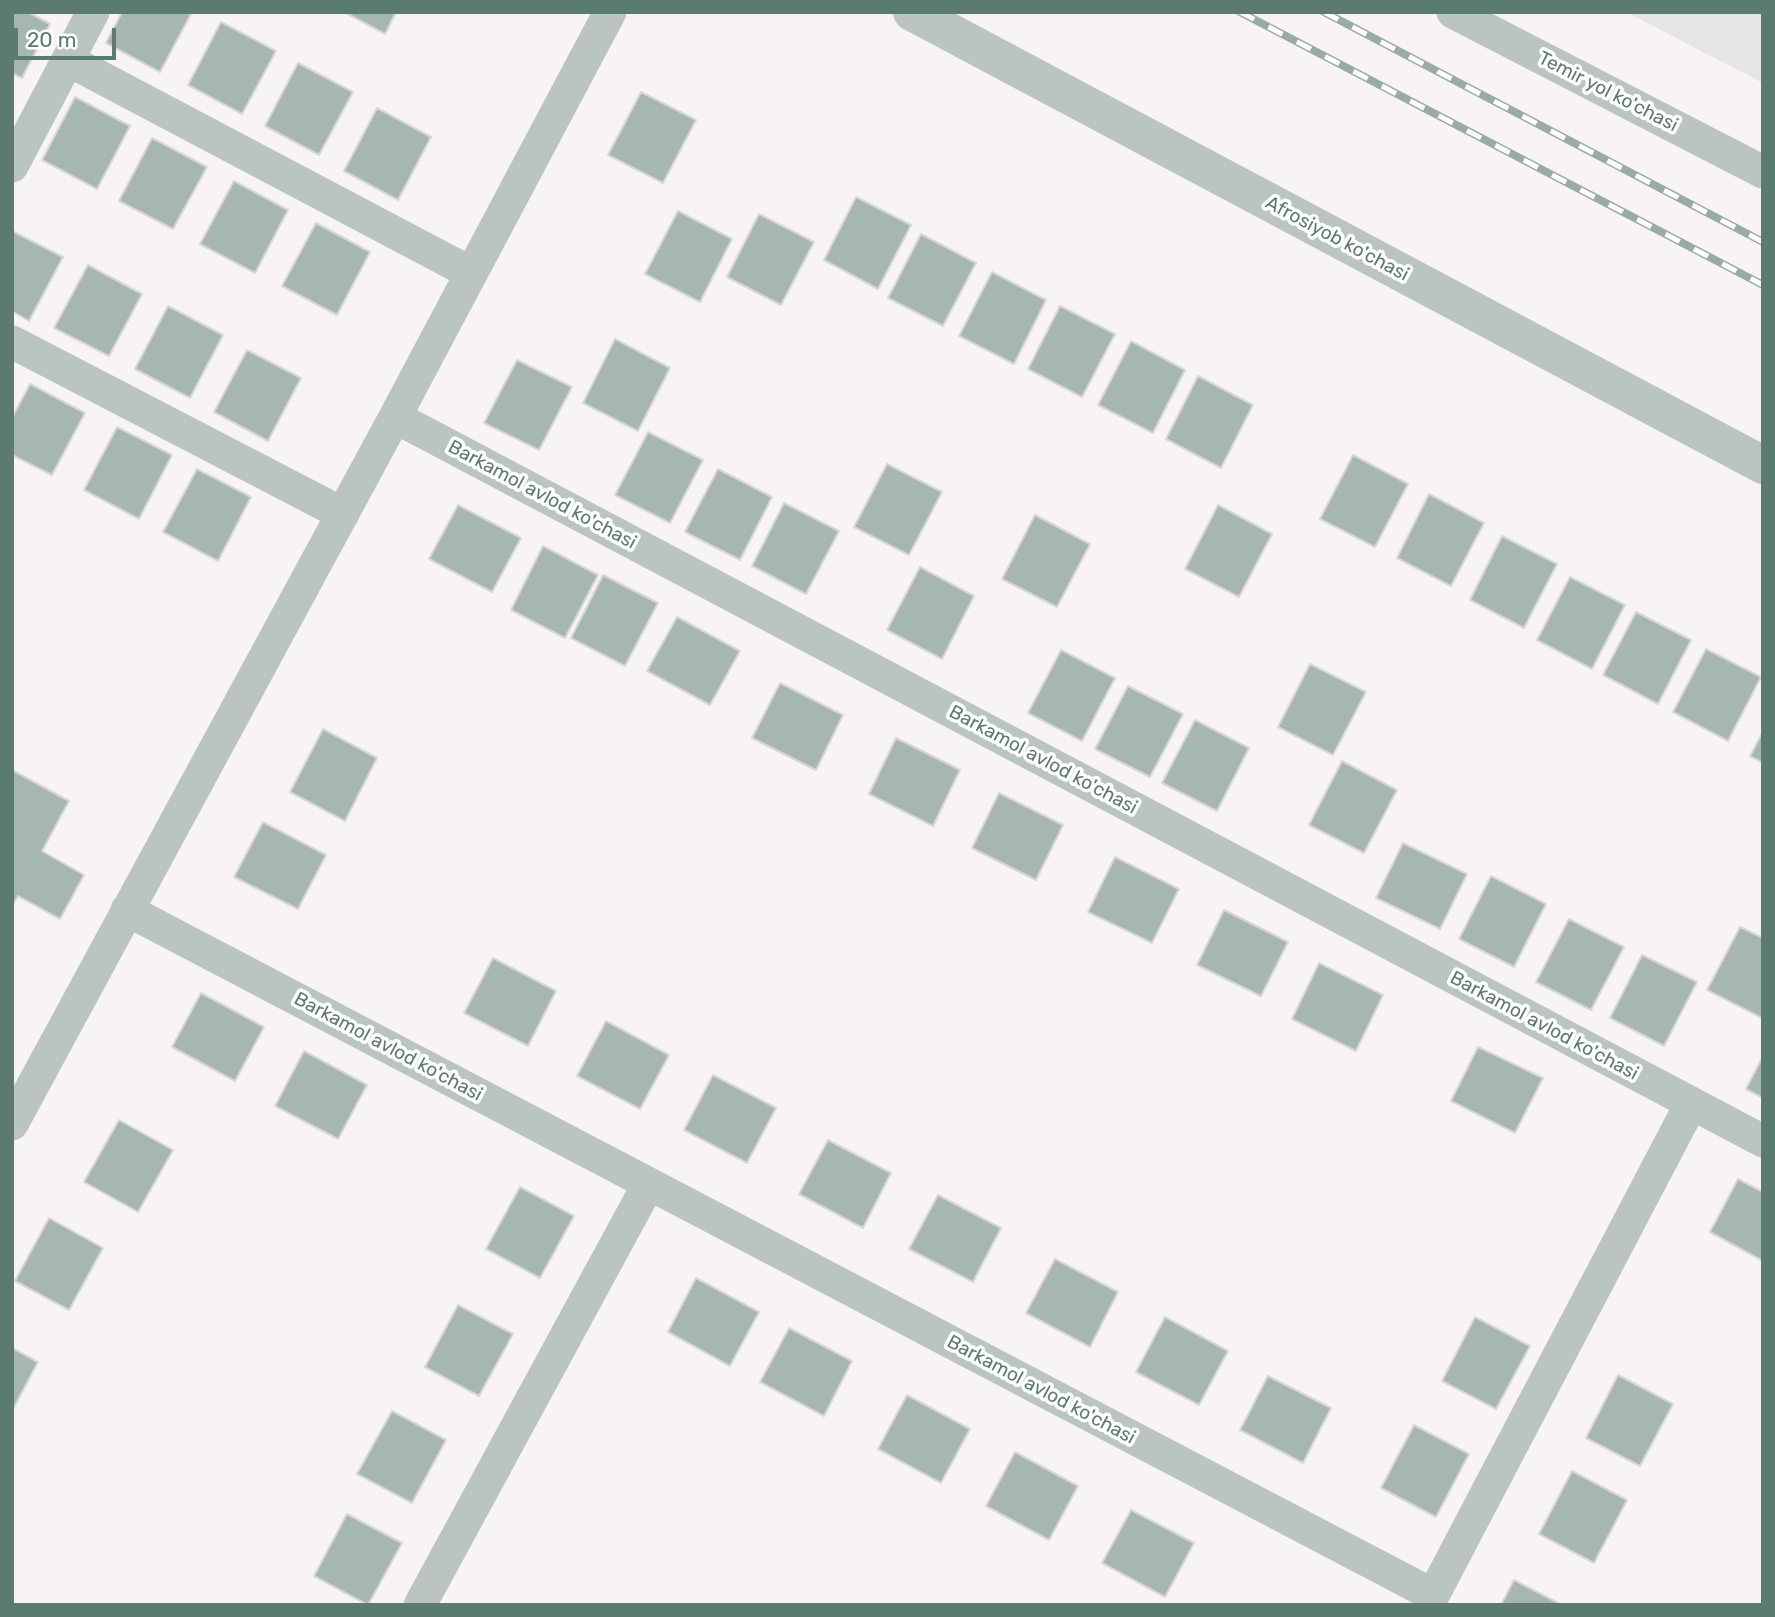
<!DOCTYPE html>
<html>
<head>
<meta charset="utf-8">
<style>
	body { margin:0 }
	#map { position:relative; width:1775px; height:1617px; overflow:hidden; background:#f7f4f3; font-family:Rubik,sans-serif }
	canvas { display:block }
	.frame { position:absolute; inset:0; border:14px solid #5b7b70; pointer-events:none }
	.scale { position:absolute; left:14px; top:28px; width:102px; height:32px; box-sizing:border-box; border:4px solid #5b7b70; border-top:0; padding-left:9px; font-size:21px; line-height:24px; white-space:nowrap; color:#5b7b70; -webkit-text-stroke:5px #fff; paint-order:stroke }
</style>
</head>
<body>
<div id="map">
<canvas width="1775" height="1617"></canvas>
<div class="frame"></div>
<div class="scale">20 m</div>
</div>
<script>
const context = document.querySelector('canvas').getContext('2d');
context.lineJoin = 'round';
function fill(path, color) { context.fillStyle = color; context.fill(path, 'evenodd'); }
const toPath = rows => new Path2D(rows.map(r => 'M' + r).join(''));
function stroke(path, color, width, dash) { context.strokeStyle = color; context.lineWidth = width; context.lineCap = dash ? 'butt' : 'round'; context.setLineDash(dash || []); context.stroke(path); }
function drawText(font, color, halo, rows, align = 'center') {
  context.font = font + ' Rubik,sans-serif'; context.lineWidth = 7; context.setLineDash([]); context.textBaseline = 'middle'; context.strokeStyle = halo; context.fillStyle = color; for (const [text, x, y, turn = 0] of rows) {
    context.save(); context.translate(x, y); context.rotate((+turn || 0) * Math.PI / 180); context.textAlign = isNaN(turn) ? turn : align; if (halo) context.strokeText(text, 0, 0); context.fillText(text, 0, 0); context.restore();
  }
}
fill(toPath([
	[1626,12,1763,12,1763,83]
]), '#e5e5e4');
const building = toPath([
	[12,12,28,12,50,24,22,78,12,73,12,12],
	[122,12,192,12,160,72,106,43,122,12],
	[344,12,396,12,385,34,344,12],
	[221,22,276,51,242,114,188,85,221,22],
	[298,63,353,92,319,155,265,126,298,63],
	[641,92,696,120,663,183,608,155,641,92],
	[75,97,130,126,97,189,42,160,75,97],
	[377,108,431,137,398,200,344,171,377,108],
	[152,138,207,167,173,229,119,201,152,138],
	[234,181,288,210,255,273,200,244,234,181],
	[856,197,911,225,878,289,824,260,856,197],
	[678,211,732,239,700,302,645,274,678,211],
	[759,214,814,242,781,305,727,277,759,214],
	[316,223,370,252,337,315,282,286,316,223],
	[12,231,63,257,29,321,12,311,12,231],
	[921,234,976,263,943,326,888,298,921,234],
	[88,265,142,294,109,356,54,328,88,265],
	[992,272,1046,300,1014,364,959,336,992,272],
	[168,306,223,335,190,398,135,369,168,306],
	[1060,306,1115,334,1082,397,1028,369,1060,306],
	[615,339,670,368,638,431,583,403,615,339],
	[1131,341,1185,370,1153,433,1098,405,1131,341],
	[247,350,301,378,268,441,214,412,247,350],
	[517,360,572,387,539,450,484,423,517,360],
	[1198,376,1253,405,1221,468,1166,439,1198,376],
	[30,384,85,413,52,475,12,455,12,418,30,384],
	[117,427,172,455,139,519,84,490,117,427],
	[648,432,703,460,670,523,615,495,648,432],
	[1353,455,1408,484,1375,547,1320,519,1353,455],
	[887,464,942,492,909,555,854,527,887,464],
	[197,469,251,497,218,561,163,532,197,469],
	[718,469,772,497,740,560,685,532,718,469],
	[1429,494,1484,523,1451,586,1397,558,1429,494],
	[784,503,839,531,806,594,752,566,784,503],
	[458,505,521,538,492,592,429,559,458,505],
	[1218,505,1272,534,1239,597,1185,569,1218,505],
	[1035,515,1090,544,1057,607,1002,579,1035,515],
	[1502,536,1557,564,1524,628,1470,600,1502,536],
	[543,546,598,575,565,638,511,610,543,546],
	[920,567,974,596,942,659,887,630,920,567],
	[603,575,658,603,625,666,571,638,603,575],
	[1570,577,1625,605,1592,669,1537,640,1570,577],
	[1636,612,1691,640,1658,704,1603,675,1636,612],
	[677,617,740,651,710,705,647,671,677,617],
	[1706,649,1761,677,1728,741,1673,712,1706,649],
	[1061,650,1115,678,1082,741,1028,713,1061,650],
	[1310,664,1366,692,1333,755,1278,727,1310,664],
	[780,683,843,715,816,770,752,738,780,683],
	[1128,686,1183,714,1150,777,1095,749,1128,686],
	[1195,720,1249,748,1217,811,1162,783,1195,720],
	[323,729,377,758,345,821,290,792,323,729],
	[1763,732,1763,763,1750,756,1763,732],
	[896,738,960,770,933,826,869,794,896,738],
	[1342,761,1397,790,1364,853,1309,825,1342,761],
	[12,770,69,801,42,851,84,875,60,919,18,896,12,906,12,770],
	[999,793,1063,825,1036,880,972,848,999,793],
	[263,822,326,855,298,909,234,877,263,822],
	[1403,843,1467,874,1440,929,1376,898,1403,843],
	[1115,857,1179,889,1152,943,1088,912,1115,857],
	[1491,876,1546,904,1514,967,1459,939,1491,876],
	[1224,910,1288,942,1261,996,1197,965,1224,910],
	[1569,919,1624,947,1591,1010,1536,982,1569,919],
	[1740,927,1763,938,1762,1018,1707,990,1740,927],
	[1642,955,1697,982,1664,1046,1610,1018,1642,955],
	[493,958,556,991,528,1046,464,1013,493,958],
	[1319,963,1383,995,1356,1051,1292,1019,1319,963],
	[201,993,264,1027,235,1081,172,1047,201,993],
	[606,1021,669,1055,640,1109,577,1076,606,1021],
	[1478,1047,1543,1078,1515,1133,1451,1101,1478,1047],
	[304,1051,367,1085,338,1139,275,1106,304,1051],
	[1763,1056,1763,1098,1746,1089,1763,1056],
	[713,1075,776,1108,747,1163,684,1130,713,1075],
	[119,1120,173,1150,138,1212,84,1182,119,1120],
	[828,1140,891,1173,863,1228,799,1194,828,1140],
	[1738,1179,1763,1192,1763,1261,1710,1232,1738,1179],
	[520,1187,574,1216,540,1278,486,1249,520,1187],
	[938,1195,1001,1228,973,1282,909,1249,938,1195],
	[49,1218,103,1248,69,1310,15,1281,49,1218],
	[1055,1259,1118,1292,1090,1347,1026,1313,1055,1259],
	[696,1278,759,1312,730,1366,668,1332,696,1278],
	[458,1305,513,1334,479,1396,425,1367,458,1305],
	[1165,1317,1228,1351,1199,1405,1136,1372,1165,1317],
	[1475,1317,1530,1346,1496,1409,1442,1381,1475,1317],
	[789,1328,852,1361,824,1416,760,1382,789,1328],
	[12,1348,38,1362,12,1411,12,1348],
	[1618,1375,1673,1404,1640,1466,1586,1438,1618,1375],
	[1268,1376,1331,1408,1303,1463,1240,1430,1268,1376],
	[907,1395,970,1429,941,1483,878,1449,907,1395],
	[392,1411,446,1440,412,1503,357,1474,392,1411],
	[1414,1425,1469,1454,1436,1517,1381,1488,1414,1425],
	[1015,1452,1078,1486,1049,1540,986,1506,1015,1452],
	[1572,1471,1627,1500,1594,1563,1539,1534,1572,1471],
	[1131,1510,1194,1543,1165,1597,1102,1563,1131,1510],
	[347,1514,402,1543,368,1605,314,1576,347,1514],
	[1514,1580,1562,1605,1501,1605,1514,1580]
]);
fill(building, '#a6b6b0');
stroke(building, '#d8d6d6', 2);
stroke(toPath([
	[1453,12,1763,172],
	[68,60,471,273],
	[12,166,93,12],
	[12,342,343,514],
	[395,417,1763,1141],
	[127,910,1433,1595],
	[12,1124,395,417,610,12],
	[420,1605,648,1185],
	[1428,1605,1691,1104]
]), '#bac5c1', 33);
stroke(toPath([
	[912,12,1763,465]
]), '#bac5c1', 38);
const rail = toPath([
	[1240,12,1763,285],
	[1324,12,1763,242]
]);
stroke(rail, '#9aaaa4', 8);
stroke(rail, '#fff', 5, [16]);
drawText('19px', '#5b7b70', '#fff', [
	["Temir yol ko'chasi",1608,92,27],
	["Afrosiyob ko'chasi",1337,239,28],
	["Barkamol avlod ko'chasi",542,495,28],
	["Barkamol avlod ko'chasi",1043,760,28],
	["Barkamol avlod ko'chasi",1544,1026,28],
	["Barkamol avlod ko'chasi",388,1047,28],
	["Barkamol avlod ko'chasi",1041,1390,28]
]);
</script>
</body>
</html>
